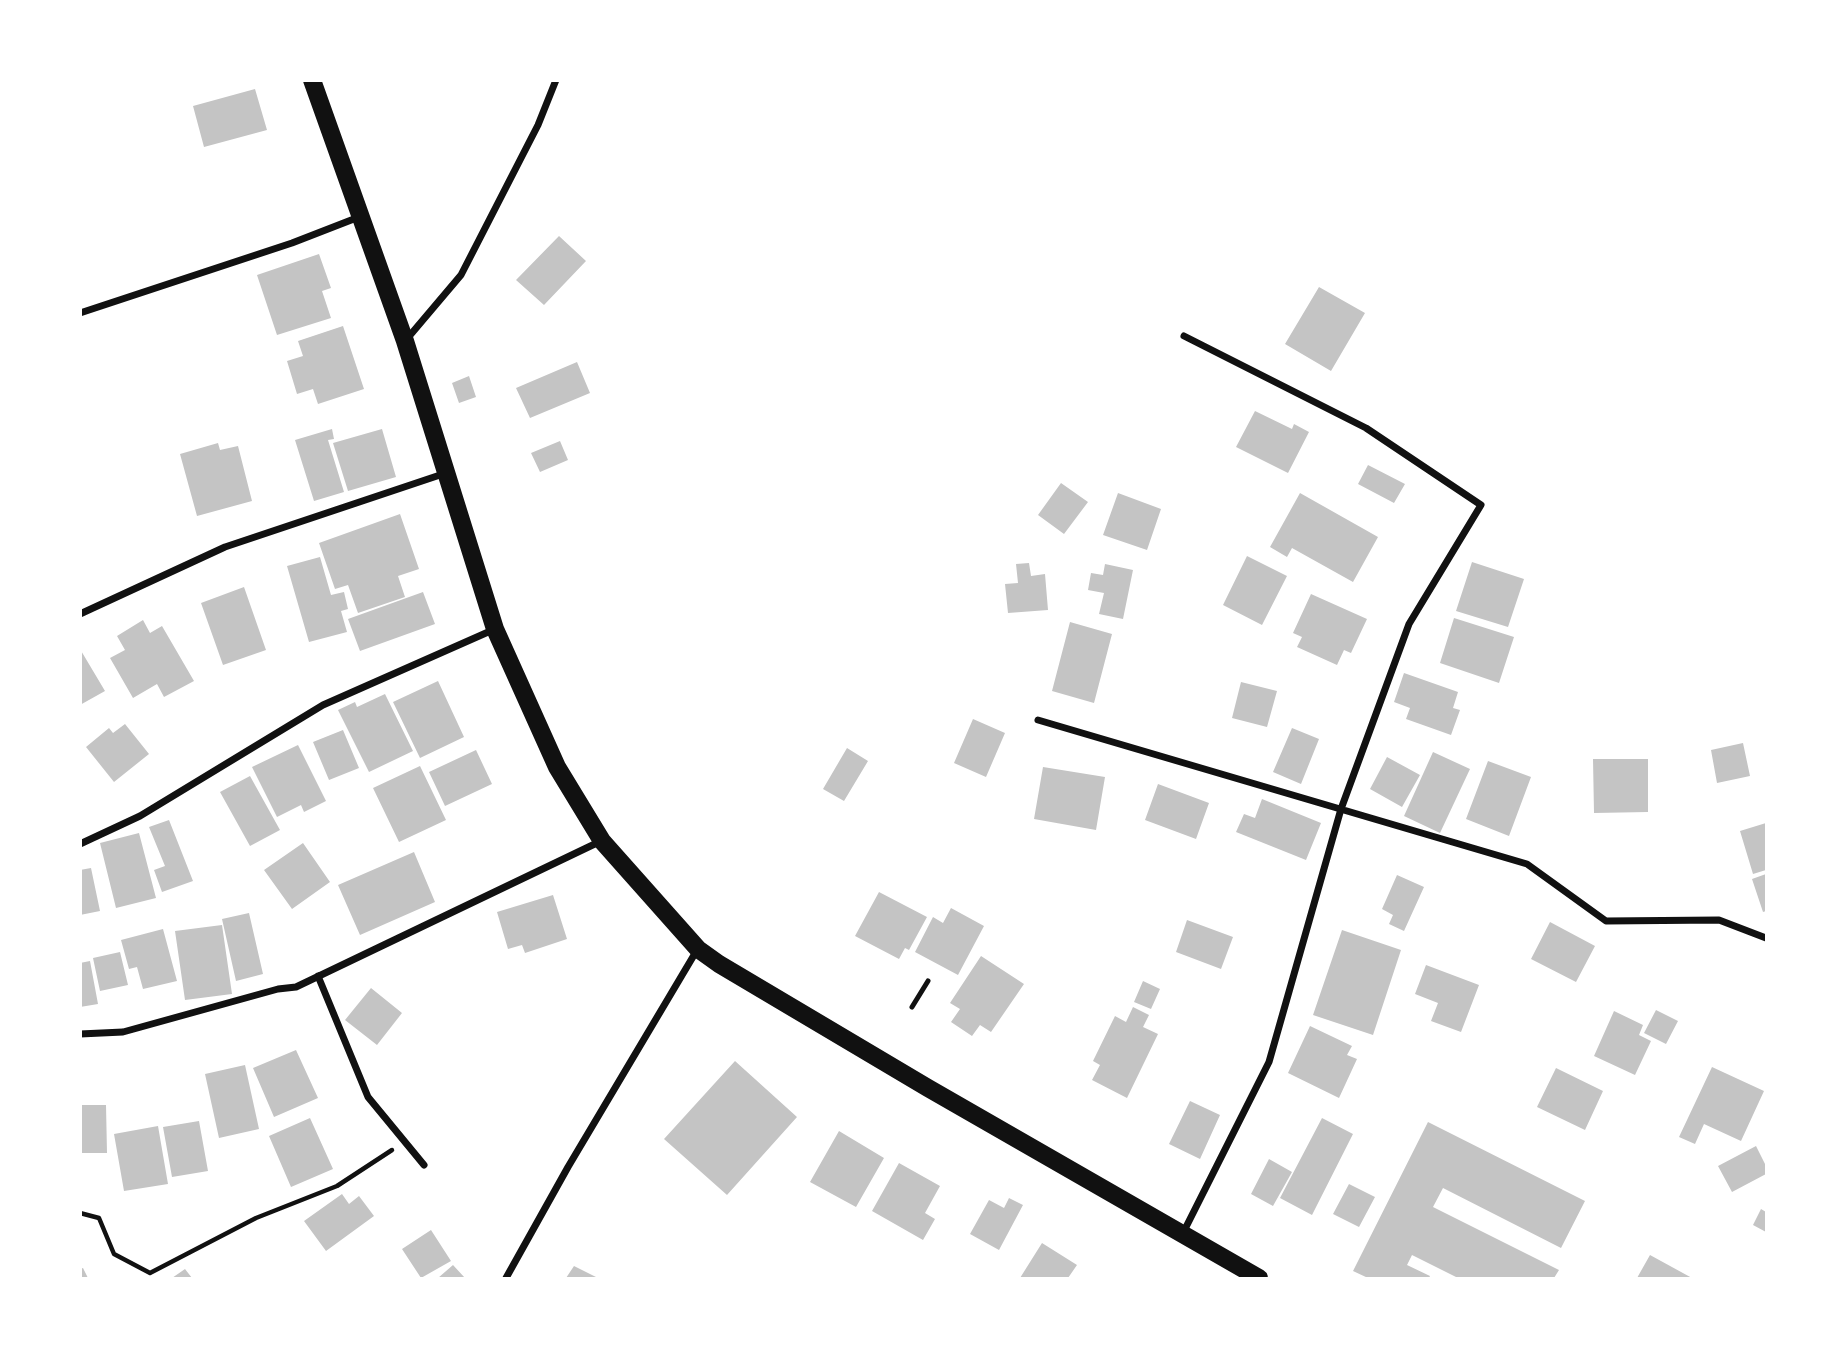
<!DOCTYPE html>
<html>
<head>
<meta charset="utf-8">
<style>
	body { margin:0 }
	#map { position:relative; width:1847px; height:1359px; overflow:hidden; background:#fff; font-family:Figtree,sans-serif }
	canvas { display:block }
	.frame { position:absolute; inset:0; border:82px solid #fff; pointer-events:none }
</style>
</head>
<body>
<div id="map">
<canvas width="1847" height="1359"></canvas>
<div class="frame"></div>
</div>
<script>
const context = document.querySelector('canvas').getContext('2d');
context.lineJoin = 'round';
function fill(path, color) { context.fillStyle = color; context.fill(path, 'evenodd'); }
const toPath = rows => new Path2D(rows.map(r => 'M' + r).join(''));
function stroke(path, color, width, dash) { context.strokeStyle = color; context.lineWidth = width; context.lineCap = dash ? 'butt' : 'round'; context.setLineDash(dash || []); context.stroke(path); }
fill(toPath([
	[255,89,267,130,204,147,193,106],
	[559,236,586,261,544,305,516,280],
	[319,254,331,288,322,291,331,318,277,335,257,275],
	[1319,287,1365,313,1331,371,1285,344],
	[343,326,364,389,318,404,313,389,297,394,287,361,303,356,298,341],
	[577,362,590,393,530,418,516,388],
	[469,376,476,397,459,403,452,383],
	[1255,411,1292,429,1294,424,1309,432,1288,473,1236,447],
	[332,429,334,439,328,440,344,492,314,501,295,440],
	[382,429,396,477,348,491,333,443],
	[560,441,568,460,540,472,531,453],
	[218,443,220,450,238,446,252,501,197,516,180,454],
	[1368,465,1405,484,1394,503,1358,484],
	[1061,483,1088,502,1064,534,1038,515],
	[1118,493,1161,509,1147,550,1103,535],
	[1300,493,1378,537,1353,582,1292,548,1287,557,1270,547],
	[400,514,419,569,398,576,405,597,358,613,348,585,335,589,319,543],
	[1247,556,1287,576,1262,625,1223,605],
	[320,557,331,595,344,592,348,609,341,611,347,632,309,642,287,566],
	[1472,562,1524,579,1508,627,1456,611],
	[1029,563,1031,576,1045,574,1048,610,1008,613,1005,584,1018,583,1016,564],
	[1105,564,1133,570,1123,619,1099,614,1104,593,1088,590,1091,573,1103,575],
	[244,587,266,650,223,665,201,603],
	[423,592,435,624,360,651,348,619],
	[1311,594,1367,619,1351,653,1344,650,1337,665,1297,647,1302,637,1293,633],
	[1454,618,1514,637,1499,683,1440,663],
	[143,620,150,633,162,626,194,681,164,697,157,684,133,698,110,658,125,650,117,636],
	[1070,622,1112,634,1094,703,1052,691],
	[80,649,105,691,80,705],
	[1404,673,1458,692,1453,708,1460,710,1451,735,1406,719,1410,708,1394,702],
	[438,681,464,737,420,758,393,702],
	[1241,682,1277,691,1267,727,1232,718],
	[385,694,413,751,369,772,338,710,355,702,357,707],
	[973,719,1005,733,986,777,954,763],
	[125,724,149,754,114,782,86,747,109,728,113,733],
	[1292,728,1319,739,1301,784,1273,772],
	[343,730,359,768,329,780,313,742],
	[1743,743,1750,776,1717,783,1711,750],
	[298,745,326,801,304,812,301,805,277,817,252,767],
	[847,748,868,761,844,801,823,789],
	[476,750,492,784,445,806,429,772],
	[1433,752,1470,769,1440,833,1404,816],
	[1387,757,1420,775,1402,807,1370,789],
	[1593,759,1648,759,1648,812,1594,813],
	[1488,761,1531,777,1509,836,1466,819],
	[420,766,446,820,399,842,373,788],
	[1043,767,1105,777,1096,830,1034,819],
	[250,776,280,830,250,846,220,792],
	[1158,784,1209,803,1196,839,1145,820],
	[1262,799,1321,823,1306,860,1236,832,1244,814,1255,818],
	[169,820,193,881,162,892,154,870,165,866,149,827],
	[1766,823,1766,870,1753,874,1740,831],
	[139,833,156,898,116,908,100,843],
	[303,843,330,882,292,909,264,870],
	[414,852,435,902,360,935,338,885],
	[91,868,100,911,80,915,80,870],
	[1766,874,1766,911,1763,912,1752,879],
	[1397,875,1424,887,1404,931,1389,924,1393,915,1382,909],
	[879,892,927,917,909,950,905,948,899,959,855,936],
	[553,895,567,939,525,953,522,945,508,949,497,912],
	[951,908,984,926,958,975,915,952,933,917,943,923],
	[249,913,263,974,236,981,222,919],
	[1187,920,1233,937,1221,969,1176,952],
	[1550,922,1595,946,1576,982,1531,959],
	[222,925,232,994,185,1000,175,931],
	[163,929,177,981,143,989,137,967,129,969,121,940],
	[1342,930,1401,950,1373,1035,1313,1015],
	[120,952,128,985,100,991,93,958],
	[981,956,1024,984,991,1032,980,1025,972,1036,951,1022,960,1009,950,1003],
	[90,961,98,1004,80,1007,80,963],
	[1426,965,1479,985,1461,1032,1431,1021,1438,1003,1415,994],
	[1143,981,1160,989,1151,1009,1134,1002],
	[371,988,402,1013,377,1045,345,1020],
	[1133,1007,1149,1015,1143,1027,1158,1034,1127,1098,1092,1080,1100,1065,1093,1061,1115,1016,1126,1022],
	[1656,1010,1678,1021,1666,1044,1644,1033],
	[1614,1011,1643,1025,1639,1035,1651,1041,1635,1075,1594,1056],
	[1310,1026,1352,1046,1347,1055,1357,1059,1339,1098,1288,1073],
	[296,1050,318,1098,274,1117,253,1068],
	[735,1061,797,1117,727,1195,664,1139],
	[245,1065,259,1129,219,1138,205,1074],
	[1712,1067,1764,1091,1741,1141,1704,1124,1695,1144,1679,1137],
	[1556,1068,1603,1091,1585,1130,1537,1107],
	[1190,1101,1220,1115,1200,1159,1169,1144],
	[80,1105,106,1105,107,1153,80,1153],
	[310,1118,333,1169,291,1187,269,1136],
	[1322,1118,1353,1134,1312,1215,1280,1198],
	[199,1121,208,1171,172,1177,163,1127],
	[1428,1122,1585,1201,1561,1248,1443,1188,1433,1207,1559,1270,1554,1278,1458,1278,1412,1255,1407,1265,1430,1276,1429,1278,1368,1278,1353,1271],
	[158,1126,168,1184,124,1191,114,1134],
	[839,1131,884,1158,856,1207,810,1182],
	[1756,1146,1766,1166,1766,1174,1732,1192,1718,1166],
	[1269,1159,1292,1172,1273,1206,1251,1194],
	[899,1163,940,1186,925,1213,935,1219,923,1240,872,1211],
	[1349,1184,1375,1197,1359,1227,1333,1214],
	[342,1194,349,1204,359,1196,374,1216,326,1251,304,1221],
	[1009,1198,1023,1205,999,1250,970,1234,989,1200,1004,1208],
	[1761,1209,1766,1212,1766,1232,1753,1225],
	[431,1230,451,1261,421,1278,402,1249],
	[1042,1243,1077,1265,1068,1278,1020,1278],
	[1650,1255,1692,1278,1637,1278],
	[453,1265,465,1278,438,1278],
	[574,1266,598,1278,566,1278],
	[83,1268,88,1278,80,1278,80,1269],
	[185,1269,192,1278,172,1278]
]), '#c4c4c4');
stroke(toPath([
	[80,1213,99,1218,114,1254,150,1273,256,1218,337,1186,392,1150]
]), '#111', 4.5);
stroke(toPath([
	[912,1007,928,981]
]), '#111', 5);
stroke(toPath([
	[80,313,292,243,359,217],
	[406,340,461,275,538,125,556,80],
	[80,614,225,547,446,473],
	[1038,720,1527,864,1606,921,1719,920,1766,938],
	[80,844,140,816,323,705,495,629],
	[318,976,368,1097,424,1165],
	[80,1034,123,1032,278,989,296,987,601,841],
	[1182,1235,1269,1062,1341,809,1409,624,1481,505,1366,428,1184,336],
	[506,1278,568,1167,697,950]
]), '#111', 7);
stroke(toPath([
	[312,80,405,341,495,629,557,767,602,841,698,949,719,964,928,1088,1259,1278]
]), '#111', 18);
</script>
</body>
</html>
